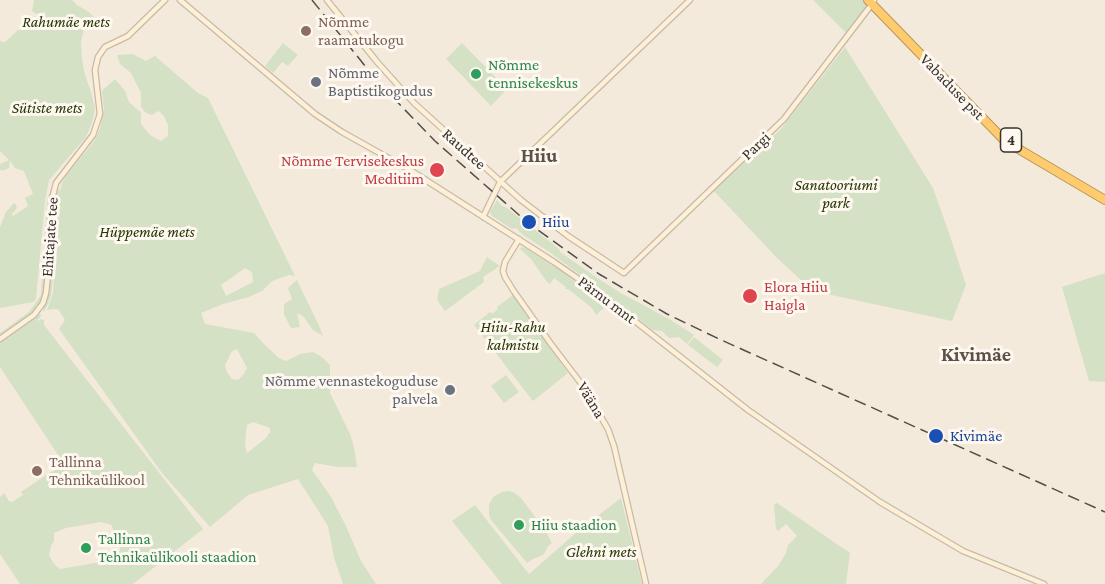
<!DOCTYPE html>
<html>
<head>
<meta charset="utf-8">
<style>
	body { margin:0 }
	canvas { display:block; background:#f4eadc }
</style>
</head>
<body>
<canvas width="1105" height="584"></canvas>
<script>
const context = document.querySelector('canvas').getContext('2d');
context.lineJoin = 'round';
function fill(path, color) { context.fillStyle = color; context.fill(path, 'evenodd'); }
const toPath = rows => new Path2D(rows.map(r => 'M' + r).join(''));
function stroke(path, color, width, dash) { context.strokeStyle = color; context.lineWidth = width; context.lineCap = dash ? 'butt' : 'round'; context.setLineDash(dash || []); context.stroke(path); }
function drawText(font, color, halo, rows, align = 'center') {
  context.font = font + ' "Crimson Pro",serif'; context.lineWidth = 6; context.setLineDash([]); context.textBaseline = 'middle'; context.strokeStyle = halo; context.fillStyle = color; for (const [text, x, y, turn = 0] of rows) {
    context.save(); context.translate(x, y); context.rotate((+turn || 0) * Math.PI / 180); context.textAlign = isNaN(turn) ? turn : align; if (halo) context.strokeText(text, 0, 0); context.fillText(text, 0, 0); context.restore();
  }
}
fill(toPath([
	[34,0,72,0,77,5,89,12,101,24,98,29,84,30,81,41,82,60,85,75,91,92,95,109,92,123,86,137,49,180,45,201,36,299,33,302,0,308,0,227,6,212,13,204,15,203,17,208,12,214,13,216,28,206,25,198,33,194,24,171,15,168,10,161,9,168,2,171,0,169,0,164,9,160,0,151,0,41,5,42,18,30,29,28,37,23,36,17,46,13,46,12,36,14,32,11],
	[813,0,863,0,868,5,846,33],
	[283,43,298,55,288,66,282,62,273,73,265,66],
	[462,43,507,89,491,106,446,59],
	[845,47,933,188,948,230,966,285,952,321,813,291,778,259,713,190,781,129],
	[133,54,146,61,155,56,198,93,208,98,295,276,289,275,272,281,262,291,249,297,223,304,201,313,205,324,254,333,266,346,279,358,286,361,300,354,313,352,322,357,330,365,330,393,350,434,354,447,357,467,337,467,315,463,312,470,331,497,346,526,361,561,376,584,343,584,334,558,328,526,298,479,248,495,210,527,162,473,59,329,65,320,58,309,47,310,53,293,55,260,51,296,48,304,44,312,43,311,50,286,57,193,60,184,59,189,60,192,62,183,66,176,95,140,100,128,104,110,102,91,115,79,125,91,129,102,141,113,141,124,150,135,161,141,168,136,168,125,164,116,159,111,152,115,146,113,141,107,141,93,131,73,120,64,117,55],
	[245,268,252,272,253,282,226,296,221,285],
	[237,349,247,368,244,374,238,380,232,379,227,372,225,365,232,351],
	[253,422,270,428,270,432,265,439,247,453,245,445,246,432,247,425],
	[51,189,45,282,41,302,37,308,28,317,0,336,0,333,29,312,41,295,47,200],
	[497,200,502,206,507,208,559,249,560,252,596,277,619,292,669,319,694,335,687,344,679,337,669,338,662,331,653,330,614,300,548,251,523,235,516,228,512,229,492,216,490,212],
	[521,247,527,249,562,272,607,305,596,315,592,308,568,289,565,289,566,287,554,278,550,284,547,282,531,259,520,249],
	[487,257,500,266,483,277,484,282,445,311,437,300,439,289,480,271],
	[1105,273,1105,382,1089,381,1062,287],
	[297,280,320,328,323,336,313,330,303,316,297,313,300,327,291,328,284,314,284,304,292,299,288,288],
	[513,295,568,373,533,401,474,325,490,312,492,314,498,309,497,307],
	[39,314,42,315,36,322,41,319,44,320,44,325,203,529,133,584,20,584,0,554,0,497,4,493,9,501,12,502,23,495,21,492,49,473,58,469,60,466,60,460,58,455,0,367,0,342],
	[101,522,109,524,112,526,114,533,118,537,121,544,118,559,60,569,54,564,49,555,51,546,54,541,54,533,66,528],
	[694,337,723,360,717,367,688,345],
	[506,375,519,392,504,403,491,386],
	[508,491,513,492,521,498,546,531,549,538,552,543,548,546,544,554,539,557,533,559,527,563,491,520,489,515,489,505,493,497,502,492],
	[621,498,642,584,502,584,452,521,475,505,529,574,578,531],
	[777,503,850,553,846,584,761,584,779,565,786,553,788,545,797,536,786,524,778,531,776,529,774,505]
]), '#d4e1c5');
const secondary = toPath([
	[180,0,315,114,342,132,410,170,554,262,603,296,748,410,880,502,963,551,1044,584],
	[327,0,378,63,414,103,521,200,568,236,624,273,784,119,872,4,874,0],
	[483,217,500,182,690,0],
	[519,239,505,262,503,271,505,277,513,290,551,344,583,386,608,429,614,446,646,584],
	[0,339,34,315,43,303,46,293,48,274,52,199,56,183,93,135,100,114,95,70,98,57,105,47,128,36,133,31,165,0]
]);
const highway = toPath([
	[868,0,1005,141,1105,200]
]);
stroke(secondary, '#c4baad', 7);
stroke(highway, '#b99558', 10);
stroke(secondary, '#ffefd4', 4.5);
stroke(highway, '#ffcb6f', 8);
stroke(toPath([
	[312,0,378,82,435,141,527,222,599,274,667,314,719,339,1105,512]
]), '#534e48', 1.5, [12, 6]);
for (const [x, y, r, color] of [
	[306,31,6,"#8d6e63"],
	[476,74,6,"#2e9e5b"],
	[316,82,6,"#6b7280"],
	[437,170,8,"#e0444e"],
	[529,222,8,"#1a4fb4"],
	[750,296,8,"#e0444e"],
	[450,390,6,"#6b7280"],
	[936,436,8,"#1a4fb4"],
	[37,471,6,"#8d6e63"],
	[519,525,6,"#2e9e5b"],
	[86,548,6,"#2e9e5b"]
]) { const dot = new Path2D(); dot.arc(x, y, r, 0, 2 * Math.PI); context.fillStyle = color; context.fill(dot); stroke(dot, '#fef8f0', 2); }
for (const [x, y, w] of [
	[1011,140,21]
]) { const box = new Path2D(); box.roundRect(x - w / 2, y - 12, w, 24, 4.5); context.fillStyle = '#fef8f0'; context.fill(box); stroke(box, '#36322d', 1.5); }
drawText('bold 15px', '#36322d', null, [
	["4",1011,140]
]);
drawText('italic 16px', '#253604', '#fef8f0', [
	["Rahumäe mets",66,22],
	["Sütiste mets",47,108],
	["Sanatooriumi",836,185],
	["park",836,203],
	["Hüppemäe mets",147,232],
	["Hiiu-Rahu",513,327],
	["kalmistu",513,345],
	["Glehni mets",601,552]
]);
drawText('16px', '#785e54', '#fef8f0', [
	["Nõmme",318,22],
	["raamatukogu",318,40],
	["Tallinna",49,462],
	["Tehnikaülikool",49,480]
], 'left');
drawText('16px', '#27864d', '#fef8f0', [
	["Nõmme",488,65],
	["tennisekeskus",488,83],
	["Hiiu staadion",531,525],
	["Tallinna",98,539],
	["Tehnikaülikooli staadion",98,557]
], 'left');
drawText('16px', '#5b616d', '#fef8f0', [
	["Nõmme",328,73],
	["Baptistikogudus",328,91],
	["Nõmme vennastekoguduse",438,381,"right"],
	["palvela",438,399,"right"]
], 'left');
drawText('16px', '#36322d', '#fef8f0', [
	["Vabaduse pst",952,87,46],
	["Pargi",756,146,-43],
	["Raudtee",464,149,42],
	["Ehitajate tee",50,237,-86],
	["Pärnu mnt",607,300,37],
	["Vääna",591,400,59]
]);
drawText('16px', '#be3a42', '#fef8f0', [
	["Nõmme Tervisekeskus",424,161],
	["Meditiim",424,179],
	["Elora Hiiu",764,287,"left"],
	["Haigla",764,305,"left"]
], 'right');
drawText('16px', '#164399', '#fef8f0', [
	["Hiiu",542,222],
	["Kivimäe",950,436]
], 'left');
drawText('bold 20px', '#5b5247', '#fef8f0', [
	["Hiiu",539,156],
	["Kivimäe",976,355]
]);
</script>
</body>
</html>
